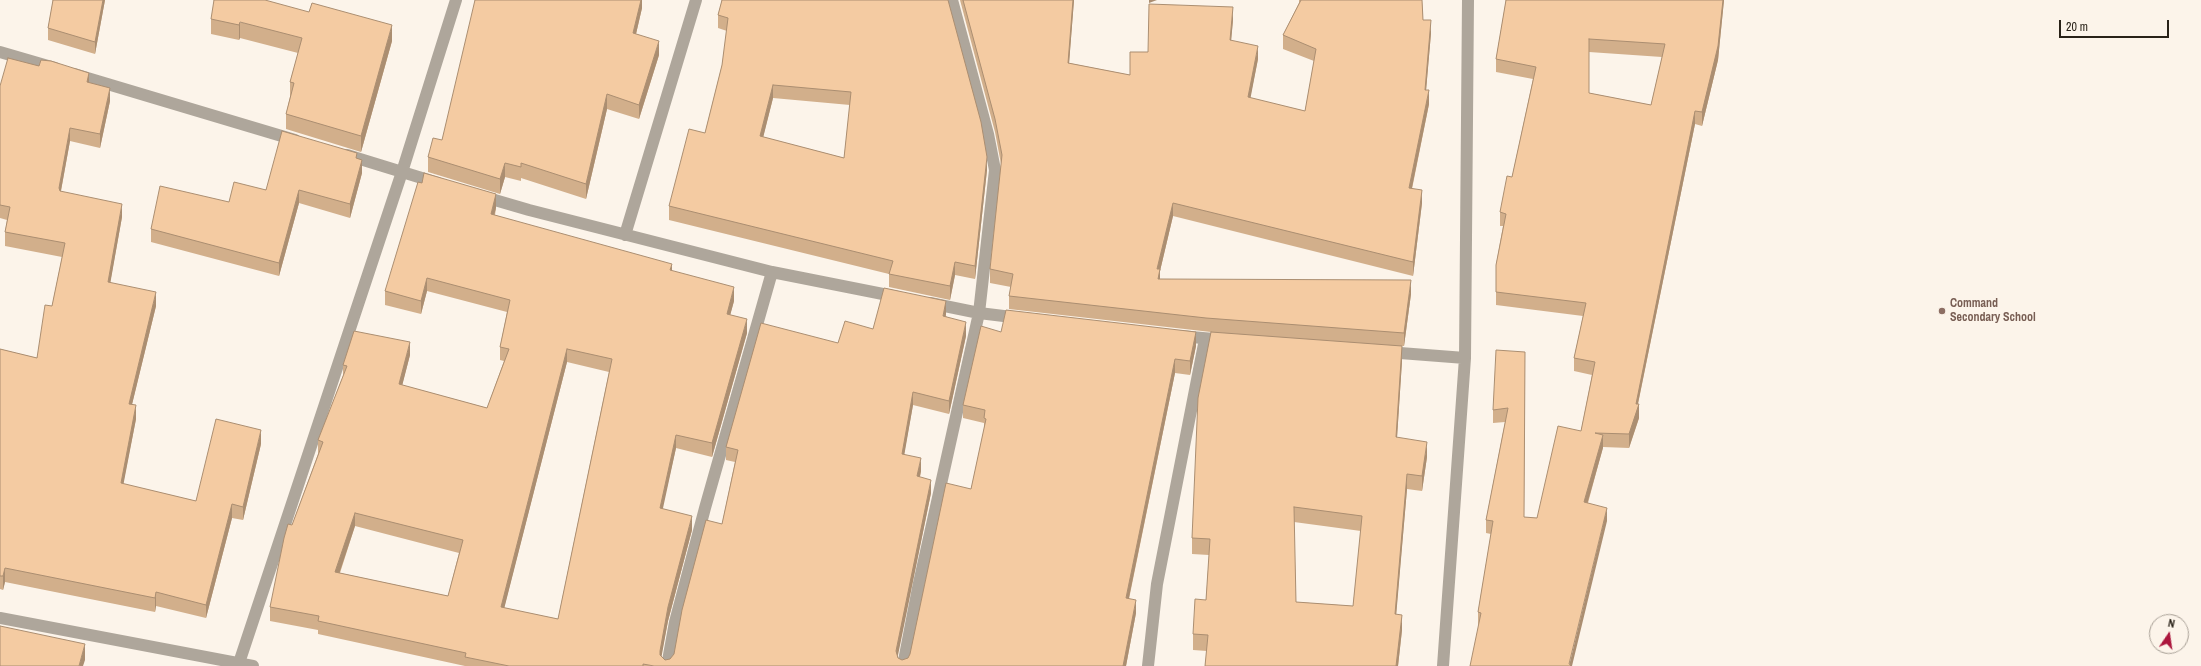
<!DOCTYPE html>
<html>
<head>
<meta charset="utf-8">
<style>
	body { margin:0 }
	#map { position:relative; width:2201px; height:666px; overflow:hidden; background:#fcf4ea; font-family:"Archivo Narrow",sans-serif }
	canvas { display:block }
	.north { position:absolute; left:2149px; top:614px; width:40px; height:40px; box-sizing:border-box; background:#fcf4ea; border:1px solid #a8a096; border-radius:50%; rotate:13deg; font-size:11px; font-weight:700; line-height:16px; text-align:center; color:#292218 }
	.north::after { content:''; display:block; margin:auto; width:14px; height:18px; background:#ac163d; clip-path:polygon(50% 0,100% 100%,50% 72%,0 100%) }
	.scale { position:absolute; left:2059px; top:20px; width:110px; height:18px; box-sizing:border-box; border:2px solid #292218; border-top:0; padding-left:5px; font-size:12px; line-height:14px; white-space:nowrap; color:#292218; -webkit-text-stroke:3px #fcf4ea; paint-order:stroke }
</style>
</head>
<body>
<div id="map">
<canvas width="2201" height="666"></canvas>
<div class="north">N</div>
<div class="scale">20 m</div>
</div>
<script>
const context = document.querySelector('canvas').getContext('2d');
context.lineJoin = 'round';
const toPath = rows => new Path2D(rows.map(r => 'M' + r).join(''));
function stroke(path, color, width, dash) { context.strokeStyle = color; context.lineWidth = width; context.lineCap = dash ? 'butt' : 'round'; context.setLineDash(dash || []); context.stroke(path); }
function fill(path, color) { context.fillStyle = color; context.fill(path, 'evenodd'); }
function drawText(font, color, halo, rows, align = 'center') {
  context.font = font + ' "Archivo Narrow",sans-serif'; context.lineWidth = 3; context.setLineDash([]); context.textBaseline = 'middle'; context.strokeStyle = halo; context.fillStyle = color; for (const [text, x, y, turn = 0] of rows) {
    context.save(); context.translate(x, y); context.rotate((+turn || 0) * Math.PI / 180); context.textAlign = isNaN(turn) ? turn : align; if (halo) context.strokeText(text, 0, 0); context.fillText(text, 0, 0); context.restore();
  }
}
stroke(toPath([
	[0,52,55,68],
	[74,74,295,140],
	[347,155,438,183],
	[481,196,529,210,772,272,898,297],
	[625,235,696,0],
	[930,303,979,313,1020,318],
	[1180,336,1225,340],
	[1387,352,1465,358],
	[0,618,253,666],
	[238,666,402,172,456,0],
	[667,666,675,622,705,508,772,272],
	[903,666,919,583,979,313,995,170,988,134,952,0],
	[1148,666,1157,584,1205,339],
	[1443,666,1465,358,1468,0]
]), '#aea69b', 12);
fill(toPath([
	[53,0,105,0,95,54,48,40,48,28],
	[642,0,642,8,636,34,659,55,639,119,607,109,586,199,521,178,521,181,505,177,500,194,428,172,428,157,442,140],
	[722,0,987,170,975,279,955,275,950,300,889,287,889,274,669,220,669,206,705,133,722,65,727,31,718,28,718,15],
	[773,98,850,105,844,158,763,137],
	[960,0,1074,0,1069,63,1130,75,1148,52,1233,20,1231,40,1258,59,1250,98,1305,111,1314,61,1283,49,1283,35,1299,3,1299,0,1422,0,1423,20,1431,33,1426,90,1429,104,1412,189,1422,203,1413,276,1173,216,1160,271,1160,279,1411,294,1404,346,1402,346,1402,361,1397,438,1427,457,1422,491,1407,489,1396,614,1402,630,1398,666,1205,666,1207,651,1193,650,1193,634,1206,600,1209,555,1192,554,1192,538,1211,332,1009,309,1009,296,1011,287,990,283,990,269,1001,164,995,132],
	[1294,522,1361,531,1353,606,1296,602],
	[1506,0,1724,0,1718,60,1702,126,1695,124,1638,404,1639,418,1629,448,1603,447,1588,503,1607,521,1478,625,1478,612,1491,534,1486,533,1486,520,1505,422,1493,423,1493,410,1525,352,1524,517,1537,518,1581,431,1592,375,1574,371,1574,358,1583,316,1496,305,1496,265,1503,226,1500,226,1500,212,1512,177,1533,79,1496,72,1496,59],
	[1589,52,1662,57,1651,105,1589,93],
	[211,19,392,41,361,152,286,129,286,114,290,97,290,82,298,53,240,38,239,40,211,34],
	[89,83,110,101,100,148,70,141,61,191,122,217,110,283,156,306,132,404,136,419,123,484,196,501,261,444,243,520,232,518,206,618,156,606,155,612,5,582,3,590,0,589,0,349,37,358,52,306,62,257,5,246,5,232,7,220,0,218,0,86],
	[357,158,362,173,350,218,299,203,279,276,151,242,151,229],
	[496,208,495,215,672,271,734,301,730,315,747,333,712,457,676,448,662,509,692,530,668,621,661,656,665,660,670,659,674,654,722,524,735,462,726,460,726,447,838,343,873,329,946,314,946,316,966,336,949,414,913,405,904,454,921,471,920,477,931,493,897,656,898,658,902,660,908,658,910,654,971,489,984,429,984,423,963,418,963,405,1001,332,1196,346,1190,375,1175,373,1129,599,1136,613,1126,666,465,666,318,634,318,630,270,621,270,607,292,525,318,454,318,440,343,376,343,365,410,355,402,385,487,408,504,361,500,360,500,347,507,312,427,291,421,314,385,305,385,291],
	[567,362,609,372,558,619,504,608],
	[355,526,459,553,448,596,340,573]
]), '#d2af8b');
fill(toPath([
	[103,0,105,0,95,54,95,42],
	[641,0,642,0,642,8,633,47,633,33],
	[1073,0,1074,0,1068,77,1068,63],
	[1149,0,1157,0,1149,3],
	[1723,0,1724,0,1718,60,1702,126,1702,112],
	[1233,7,1233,20,1230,53,1230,40],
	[1431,20,1431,33,1425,103,1425,90],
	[240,22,240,38,239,40,239,25],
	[392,25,392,41,361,152,361,136],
	[659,41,659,55,639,119,639,105],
	[1258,46,1258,59,1248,111,1248,97],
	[89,73,89,86,87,82],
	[773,85,773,98,760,150,760,136],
	[110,88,110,101,100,148,100,134],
	[1429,90,1429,104,1409,202,1409,188],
	[607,94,607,109,586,199,586,184],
	[1695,111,1695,124,1637,408,1639,404,1639,418,1629,448,1629,434],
	[70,128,70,141,59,201,59,188],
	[987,157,987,170,975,279,975,266],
	[362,160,362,173,350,218,350,204],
	[505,163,505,177,500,194,500,179],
	[299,190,299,203,279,276,279,263],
	[1422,190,1422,203,1413,276,1413,262],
	[496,194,496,208,491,227,491,214],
	[1173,203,1173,216,1160,271,1160,283,1158,292,1157,269],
	[122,204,122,217,108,296,108,282],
	[955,262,955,275,950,300,950,286],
	[672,264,672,277,670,270],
	[427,278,427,291,421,314,421,301],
	[1411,280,1411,294,1404,346,1404,333],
	[734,287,734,301,727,327,727,314],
	[156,292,156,306,129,417,129,404],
	[946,301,946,314,943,329,943,316],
	[747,319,747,333,712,457,712,443],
	[966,322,966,336,949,414,949,401],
	[1196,332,1196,346,1190,375,1190,361],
	[410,342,410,355,399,398,399,384],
	[1402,346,1402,361,1396,453,1396,437],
	[567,349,567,362,501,621,501,607],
	[1175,359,1175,373,1126,612,1126,598],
	[913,392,913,405,902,468,902,454],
	[136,405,136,419,121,497,121,483],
	[261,430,261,444,243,520,243,507],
	[676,435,676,448,660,522,660,508],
	[1603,435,1603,448,1584,515,1584,502],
	[1427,442,1427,457,1422,491,1422,476],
	[921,458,921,471,917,490,917,476],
	[1407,474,1407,489,1395,629,1395,614],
	[931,480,931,493,896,665,896,651],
	[232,504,232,518,206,618,206,605],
	[1607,508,1607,521,1572,666,1569,666],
	[355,513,355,526,335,586,335,572],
	[692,516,692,530,668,621,660,665,660,651,668,607],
	[5,568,5,582,3,590,3,576],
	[156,592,156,606,155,612,155,598],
	[1136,600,1136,613,1126,666,1123,666],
	[1402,615,1402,630,1398,666,1396,666],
	[85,644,85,660,83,666,79,666]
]), '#ab8e71');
const building = toPath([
	[53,0,103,0,95,42,48,28,53,0],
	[214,0,265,0,309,12,312,3,392,25,361,136,286,114,294,83,290,82,302,38,240,22,239,25,211,19,214,0],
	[475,0,641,0,633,33,659,41,639,105,607,94,586,184,521,163,521,167,505,163,500,179,428,157,433,138,442,140,475,0],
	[722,0,948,0,981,122,987,157,975,266,955,262,950,286,889,274,893,261,669,206,689,129,705,133,722,65,728,18,718,15,722,0],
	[773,85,851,92,844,158,760,136,773,85],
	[963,0,1073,0,1068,63,1130,75,1130,52,1148,52,1149,4,1233,7,1230,40,1258,46,1248,97,1305,111,1316,49,1283,35,1301,0,1422,0,1423,20,1431,20,1425,90,1429,90,1409,188,1422,190,1413,262,1173,203,1157,269,1160,269,1158,279,1411,280,1404,333,1206,318,1009,296,1013,274,990,269,1002,155,995,119,963,0],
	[1506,0,1723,0,1718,46,1702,112,1695,111,1636,404,1639,404,1629,434,1595,433,1603,435,1584,502,1607,508,1569,664,1571,665,1570,666,1470,666,1481,613,1478,612,1493,521,1486,520,1508,408,1493,410,1496,350,1525,352,1524,517,1537,518,1558,426,1581,431,1595,362,1574,358,1586,303,1496,292,1496,265,1506,214,1500,212,1507,176,1512,177,1536,67,1496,59,1506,0],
	[1589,39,1665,44,1651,105,1589,93,1589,39],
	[8,58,39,66,41,60,51,61,89,73,87,82,110,88,100,134,70,128,59,188,60,191,122,204,108,282,156,292,129,404,136,405,121,483,196,501,216,419,261,430,243,507,232,504,206,605,156,592,155,598,5,568,3,576,0,576,0,349,37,358,45,305,52,306,65,243,5,232,10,207,0,205,0,86,8,58],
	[282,131,357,153,356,158,362,160,350,204,299,190,279,263,151,229,160,186,229,202,234,182,266,190,282,131],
	[424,173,496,194,491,214,672,264,670,270,734,287,727,314,747,319,712,443,676,435,660,508,692,516,668,607,660,651,660,655,665,660,670,659,674,654,682,610,706,520,722,524,738,450,726,447,761,323,838,343,845,321,873,329,884,288,946,301,943,316,966,322,949,401,913,392,902,454,921,458,917,476,931,480,896,651,898,658,902,660,908,658,910,654,946,483,971,489,986,419,984,418,985,410,963,405,981,326,1001,332,1006,310,1196,332,1190,361,1175,359,1126,598,1136,600,1123,666,654,666,643,664,643,666,509,666,465,657,466,653,318,621,319,616,270,607,284,538,288,524,292,525,323,442,318,440,347,366,343,365,354,331,410,342,399,384,487,408,509,349,500,347,510,300,427,278,421,301,385,291,418,182,422,183,424,173],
	[567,349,612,359,558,619,501,607,567,349],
	[355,513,463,540,448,596,335,572,355,513],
	[1211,332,1402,346,1396,437,1427,442,1422,476,1407,474,1395,614,1402,615,1396,666,1205,666,1208,635,1193,634,1195,599,1206,600,1210,539,1192,538,1198,398,1211,332],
	[1294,507,1362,516,1353,606,1296,602,1294,507],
	[0,626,85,644,79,666,0,666,0,626]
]);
fill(building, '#f4cba2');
stroke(building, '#ab8e71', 1);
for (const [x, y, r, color] of [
	[1942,311,4,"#8d6e63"]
]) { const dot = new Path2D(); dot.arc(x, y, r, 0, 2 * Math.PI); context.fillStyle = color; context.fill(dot); stroke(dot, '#fcf4ea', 1.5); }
drawText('bold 12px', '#785e54', '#fcf4ea', [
	["Command",1950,304],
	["Secondary School",1950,318]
], 'left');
</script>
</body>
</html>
